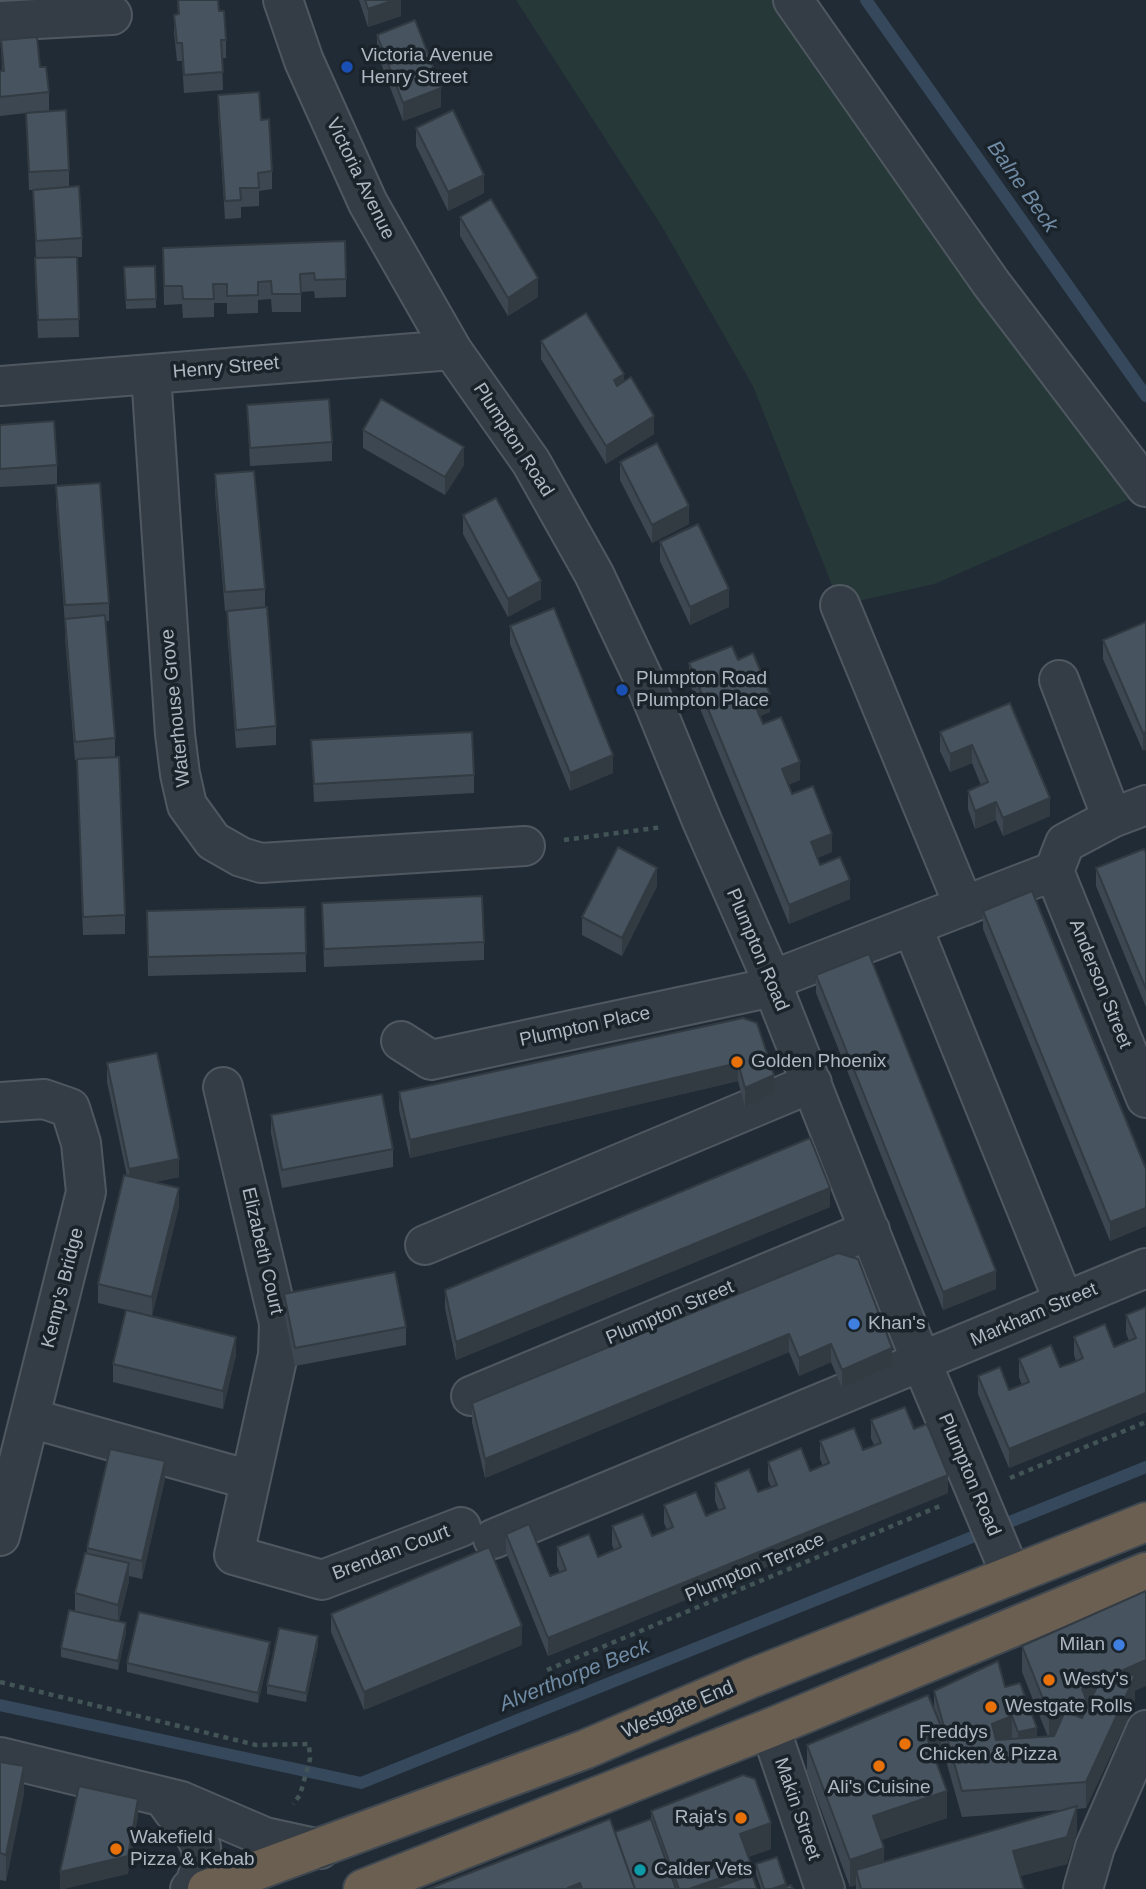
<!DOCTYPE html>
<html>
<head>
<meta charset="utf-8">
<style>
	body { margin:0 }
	canvas { display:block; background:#212b35 }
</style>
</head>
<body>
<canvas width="1146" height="1889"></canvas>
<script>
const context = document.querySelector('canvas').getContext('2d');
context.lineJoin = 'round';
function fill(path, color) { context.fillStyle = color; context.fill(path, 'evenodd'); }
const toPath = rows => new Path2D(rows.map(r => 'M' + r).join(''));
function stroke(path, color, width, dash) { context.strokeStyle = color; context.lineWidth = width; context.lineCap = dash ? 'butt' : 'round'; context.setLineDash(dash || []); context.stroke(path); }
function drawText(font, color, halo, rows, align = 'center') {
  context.font = font + ' Helvetica,sans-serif'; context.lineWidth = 7; context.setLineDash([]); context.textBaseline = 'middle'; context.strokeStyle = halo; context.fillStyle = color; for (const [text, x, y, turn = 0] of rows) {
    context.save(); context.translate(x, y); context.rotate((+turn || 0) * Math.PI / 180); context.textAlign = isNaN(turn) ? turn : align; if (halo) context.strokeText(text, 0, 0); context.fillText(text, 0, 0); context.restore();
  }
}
fill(toPath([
	[516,0,793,0,1146,492,934,584,840,605,753,386,663,228]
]), '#263938');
stroke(toPath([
	[866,0,1146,396],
	[0,1705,361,1783,1146,1467]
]), '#36485b', 12);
const minor = toPath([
	[283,0,304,61,368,203,452,350,531,462,594,574,646,684,702,821,772,980,773,987,921,1361,1011,1575],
	[793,0,991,283,1146,487],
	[0,21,112,15],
	[151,374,175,734,180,774,187,805,213,841,241,857,261,863,525,846],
	[0,386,452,350],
	[840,605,964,906],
	[1059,680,1112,818],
	[1054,871,1146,1098],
	[912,926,1064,1302],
	[772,980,1054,871,1065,843,1112,818,1146,805],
	[401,1041,431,1060,773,987],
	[223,1087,279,1323,278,1355,234,1555,322,1580,461,1527],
	[0,1102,44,1099,70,1108,81,1143,86,1192,0,1536],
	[425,1245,812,1083],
	[471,1396,870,1230],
	[30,1418,250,1480],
	[493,1539,1146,1268],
	[770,1728,825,1889],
	[0,1757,181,1801,265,1837,320,1849],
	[163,1797,174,1812,192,1829,201,1847,202,1863,195,1884,190,1889],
	[1083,1889,1095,1847,1146,1730]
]);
const highway = toPath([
	[207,1889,586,1749,752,1678,1146,1522],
	[363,1889,770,1728,1146,1572]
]);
stroke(minor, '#4f5860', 42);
stroke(highway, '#3f4850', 42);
stroke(toPath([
	[564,840,663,827],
	[1010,1478,1146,1422],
	[547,1670,940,1506],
	[0,1682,256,1745,309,1744,310,1759,300,1795,293,1804]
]), '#425455', 4.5, [5, 5]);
stroke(minor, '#343d45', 38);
stroke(highway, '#6b5f52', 38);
fill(toPath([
	[177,0,218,0,219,11,226,40,226,58,222,58,223,90,184,93,182,61,177,61,174,33,174,15,178,14],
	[359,0,401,0,401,16,368,27],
	[377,35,441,107,403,121,377,53],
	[1,40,40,67,49,92,49,111,33,112,69,170,69,187,82,238,82,257,77,257,79,337,38,338,35,276,35,258,36,258,33,190,29,190,26,113,0,116,0,71,2,71],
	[218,95,261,120,272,171,272,189,259,191,259,206,241,207,241,218,225,219,218,113],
	[416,128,484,193,448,211,416,146],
	[460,217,538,297,508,316,460,236],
	[163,248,346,279,346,297,315,298,314,291,301,292,301,312,272,312,271,299,258,300,258,313,227,314,227,303,214,303,214,317,183,318,182,304,164,305],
	[155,266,156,308,126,309,124,267],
	[541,341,624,381,654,434,606,464,541,359],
	[247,405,332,442,332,461,250,466],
	[0,425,57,465,57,484,0,487],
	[363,430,464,465,445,495,363,448],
	[620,462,689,524,652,543,620,480],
	[215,474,265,589,265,607,225,611,215,492],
	[56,486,109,603,109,621,105,621,115,738,115,757,96,758,125,915,125,934,83,935,77,760,75,760,65,637,65,624,56,504],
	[463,515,541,599,508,617,463,534],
	[660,542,729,607,690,625,660,561],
	[227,611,276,726,276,745,236,748,227,629],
	[1146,622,1143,751,1103,659,1103,640],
	[510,626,613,773,570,791,510,644],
	[738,660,770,712,760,716,763,724,800,780,788,785,792,794,832,852,817,858,820,865,850,899,789,924,689,682,689,663],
	[1010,703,1050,816,1003,836,996,820,975,829,968,809,968,791,981,785,972,763,950,772,940,751,940,732],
	[311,740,474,775,474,793,314,802],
	[1146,853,1146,1007,1096,886,1096,868],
	[657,886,622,956,582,935,582,917],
	[322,903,484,942,484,960,324,967],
	[305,907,306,972,148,976,147,911],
	[983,911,1146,1169,1146,1226,1110,1241,983,929],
	[816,975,996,1289,943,1310,816,993],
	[743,1018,774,1093,745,1107,738,1081,410,1158,399,1110,399,1092],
	[107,1063,179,1177,155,1182,179,1206,152,1316,98,1303,98,1284,127,1176,107,1082],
	[271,1115,393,1149,393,1167,282,1188,271,1133],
	[830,1207,456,1360,445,1308,445,1290],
	[838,1253,892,1366,842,1388,831,1362,799,1376,789,1352,485,1478,472,1422,472,1403],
	[284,1294,406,1327,406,1345,295,1366,284,1312],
	[1146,1307,1146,1412,1009,1468,978,1394,978,1376,1009,1390,1022,1385,1019,1377,1019,1359,1060,1367,1076,1361,1074,1355,1074,1337,1114,1347,1129,1341,1126,1333,1126,1315],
	[236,1355,223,1409,113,1382,113,1364],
	[871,1420,914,1429,948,1493,548,1656,506,1552,506,1534,550,1576,560,1573,557,1566,557,1547,598,1557,614,1550,612,1545,612,1526,652,1536,667,1530,664,1523,664,1505,706,1516,719,1511,715,1501,715,1483,758,1492,771,1487,768,1480,768,1462,810,1471,823,1466,820,1459,820,1441,863,1450,874,1445,871,1438],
	[165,1479,142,1579,129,1576,129,1581,119,1621,126,1632,118,1670,61,1657,61,1648,75,1611,75,1593,87,1553,87,1548],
	[331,1614,522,1645,364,1710,331,1632],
	[318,1645,306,1702,267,1694,267,1685],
	[1022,1646,1135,1691,1135,1703,1086,1808,1077,1809,1077,1832,1067,1864,1020,1876,1024,1889,856,1889,856,1885,850,1887,807,1772,807,1745,934,1708,934,1691,1005,1687,1037,1737,1048,1737,1022,1672],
	[941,1743,962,1817,1062,1810,884,1862,881,1840,947,1818,934,1755,941,1752],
	[270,1651,258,1703,127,1672,127,1663],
	[0,1762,24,1793,6,1881,0,1880],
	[651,1811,771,1849,748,1857,752,1875,757,1889,428,1889,615,1832,651,1819],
	[756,1864,786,1887,793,1889,761,1889,756,1874]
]), '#3d4751');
fill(toPath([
	[394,0,401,0,401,16,368,27,368,9],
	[441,88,441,107,403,121,403,103],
	[484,175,484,193,448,211,448,192],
	[538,278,538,297,508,316,508,298],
	[624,374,624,393,614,399,614,380],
	[654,416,654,434,606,464,606,446],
	[464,447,464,465,445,495,445,477],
	[689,506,689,524,652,543,652,525],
	[541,581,541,599,508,617,508,599],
	[729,589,729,607,690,625,690,607],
	[770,694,770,712,753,718,753,700],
	[1146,732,1146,750,1143,751,1143,733],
	[972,745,972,763,950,772,950,754],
	[613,755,613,773,570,791,570,773],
	[800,762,800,780,782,787,782,769],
	[1050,798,1050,816,1003,836,1003,818],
	[996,802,996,820,975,829,975,811],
	[832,834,832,852,811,860,811,842],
	[657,868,657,886,622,956,622,938],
	[850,880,850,899,789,924,789,905],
	[738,1063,738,1081,410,1158,410,1140],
	[774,1075,774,1093,745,1107,745,1088],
	[179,1159,179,1177,129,1187,129,1169],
	[179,1188,179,1206,152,1316,152,1297],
	[830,1188,830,1207,456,1360,456,1342],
	[1146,1208,1146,1226,1110,1241,1110,1222],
	[996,1271,996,1289,943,1310,943,1292],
	[789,1334,789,1352,485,1478,485,1459],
	[236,1337,236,1355,223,1409,223,1391],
	[831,1344,831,1362,799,1376,799,1358],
	[892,1348,892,1366,842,1388,842,1370],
	[1146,1393,1146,1412,1009,1468,1009,1449],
	[165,1461,165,1479,142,1579,142,1561],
	[948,1475,948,1493,548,1656,548,1638],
	[129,1563,129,1581,118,1623,118,1605],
	[126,1623,126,1632,118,1670,118,1661],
	[522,1626,522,1645,364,1710,364,1692],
	[318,1636,318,1645,306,1702,306,1693],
	[270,1642,270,1651,258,1703,258,1693],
	[1146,1660,1146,1686,1135,1691,1135,1703,1086,1808,1086,1782,1121,1671],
	[1100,1680,1086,1726,1049,1740,1049,1714,1082,1689],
	[1012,1716,1012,1743,992,1750,992,1724],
	[941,1726,941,1752,925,1758,925,1732],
	[1037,1728,1037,1754,1018,1758,1018,1732],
	[24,1766,24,1793,6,1881,6,1855],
	[947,1791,947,1818,873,1843,873,1816],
	[138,1799,138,1817,128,1874,64,1889,60,1889,60,1872],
	[1077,1806,1077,1832,1067,1864,1013,1878,1013,1851],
	[771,1823,771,1849,740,1860,740,1834],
	[884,1848,884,1874,856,1870,856,1885,850,1887,850,1860],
	[752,1867,752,1889,689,1889],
	[580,1883,580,1889,568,1889,568,1888],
	[786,1884,786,1889,772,1889]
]), '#323a42');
const building = toPath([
	[178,0,218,0,219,11,224,11,226,40,221,40,223,72,184,75,182,43,177,43,174,15,179,14,178,0],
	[365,0,394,0,368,9,365,0],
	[415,20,441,88,403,103,377,35,415,20],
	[37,37,40,67,46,67,49,92,0,97,0,71,4,71,1,40,37,37],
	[259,92,261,120,269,119,272,171,258,173,259,188,240,188,241,200,225,201,218,95,259,92],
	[66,110,69,170,29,172,26,113,66,110],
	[453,110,484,175,448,192,416,128,453,110],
	[79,186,82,238,36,241,33,190,79,186],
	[491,199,538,278,508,298,460,217,491,199],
	[345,241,346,279,315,280,314,273,300,274,301,294,272,294,271,281,258,282,258,295,227,296,227,284,213,284,214,299,183,299,182,286,164,286,163,248,345,241],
	[77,257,79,319,38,320,35,258,77,257],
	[155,266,156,299,126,300,124,267,155,266],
	[586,313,624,374,614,380,617,386,631,377,654,416,606,446,541,341,586,313],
	[329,399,332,442,250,448,247,405,329,399],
	[381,399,464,447,445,477,363,430,381,399],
	[54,421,57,465,0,469,0,425,54,421],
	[657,443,689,506,652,525,620,462,657,443],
	[254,471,265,589,225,592,215,474,254,471],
	[100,483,109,603,65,605,56,486,100,483],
	[496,498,541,581,508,599,463,515,496,498],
	[698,524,729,589,690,607,660,542,698,524],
	[267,607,276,726,236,730,227,611,267,607],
	[554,608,613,755,570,773,510,626,554,608],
	[105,615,115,738,75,742,65,619,105,615],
	[1146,622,1146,732,1143,733,1103,640,1146,622],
	[732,646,738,660,753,653,770,694,753,700,763,724,781,717,800,762,782,769,792,794,813,786,832,834,811,842,820,865,840,857,850,880,789,905,689,663,732,646],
	[1010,703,1050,798,1003,818,996,802,975,811,968,791,988,782,972,745,950,754,940,732,1010,703],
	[472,732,474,775,314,784,311,740,472,732],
	[119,757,125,915,83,917,77,759,119,757],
	[618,847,657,868,622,938,582,917,618,847],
	[1144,849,1146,853,1146,989,1096,868,1144,849],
	[1032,891,1146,1169,1146,1208,1110,1222,983,911,1032,891],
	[482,896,484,942,324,949,322,903,482,896],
	[305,907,306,953,148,957,147,911,305,907],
	[869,954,996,1271,943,1292,816,975,869,954],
	[743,1018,757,1023,774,1075,745,1088,738,1063,410,1140,399,1092,743,1018],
	[157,1053,179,1159,129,1169,107,1063,157,1053],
	[382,1094,393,1149,282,1170,271,1115,382,1094],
	[810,1138,830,1188,456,1342,445,1290,810,1138],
	[124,1175,179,1188,152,1297,98,1284,124,1175],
	[838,1253,858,1259,892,1348,842,1370,831,1344,799,1358,789,1334,485,1459,472,1403,838,1253],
	[395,1272,406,1327,295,1348,284,1294,395,1272],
	[1146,1307,1146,1393,1009,1449,978,1376,1000,1367,1009,1390,1029,1382,1019,1359,1051,1345,1060,1367,1072,1363,1083,1358,1074,1337,1105,1324,1114,1347,1136,1338,1126,1315,1146,1307],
	[126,1310,236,1337,223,1391,113,1364,126,1310],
	[905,1407,914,1429,927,1424,948,1475,548,1638,506,1534,529,1524,550,1576,566,1570,557,1547,589,1534,598,1557,621,1547,612,1526,643,1514,652,1536,662,1532,673,1527,664,1505,696,1492,706,1516,715,1512,725,1508,715,1483,749,1469,758,1492,777,1485,768,1462,801,1448,810,1471,829,1463,820,1441,854,1428,863,1450,881,1443,871,1420,905,1407],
	[110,1449,165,1461,142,1561,87,1548,110,1449],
	[489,1547,522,1626,364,1692,331,1614,489,1547],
	[85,1553,129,1563,118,1605,75,1593,85,1553],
	[1146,1591,1146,1660,1121,1671,1135,1676,1086,1782,962,1791,934,1691,998,1661,1005,1687,1020,1683,1037,1728,1018,1732,1012,1716,992,1724,996,1740,1054,1736,1065,1711,1082,1718,1100,1680,1082,1689,1086,1699,1049,1714,1022,1646,1146,1591],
	[69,1610,126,1623,118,1661,61,1648,69,1610],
	[139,1612,270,1642,258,1693,127,1663,139,1612],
	[279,1628,318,1636,306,1693,267,1685,279,1628],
	[928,1695,941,1726,925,1732,947,1791,873,1816,884,1848,850,1860,807,1745,928,1695],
	[0,1762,24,1766,6,1855,0,1853,0,1762],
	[743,1775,755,1779,771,1823,740,1834,752,1867,689,1889,679,1889,651,1811,743,1775],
	[79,1786,138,1799,128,1856,60,1872,79,1786],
	[1077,1806,1067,1837,1013,1851,1024,1889,861,1889,856,1870,1077,1806],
	[610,1819,635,1889,582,1889,580,1883,568,1888,568,1889,428,1889,610,1819],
	[651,1819,676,1889,635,1889,615,1832,651,1819],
	[777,1857,786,1884,772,1889,764,1889,756,1864,777,1857],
	[752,1875,757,1889,712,1889,752,1875],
	[791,1885,793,1889,780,1889,791,1885]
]);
fill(building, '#47535e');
stroke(building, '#323a42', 2);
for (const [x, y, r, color] of [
	[347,67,7,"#1a4fb4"],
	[622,690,7,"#1a4fb4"],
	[737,1062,7,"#e8710a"],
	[854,1324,7,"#3f7fe0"],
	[1119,1645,7,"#3f7fe0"],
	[1049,1680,7,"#e8710a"],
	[991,1707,7,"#e8710a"],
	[905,1744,7,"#e8710a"],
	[879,1766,7,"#e8710a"],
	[741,1818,7,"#e8710a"],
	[116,1849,7,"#e8710a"],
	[640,1870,7,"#0f9aa8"]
]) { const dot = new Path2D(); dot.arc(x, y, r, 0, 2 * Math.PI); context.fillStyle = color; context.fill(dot); stroke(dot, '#1a222a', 2.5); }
drawText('19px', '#aeb8c2', '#1a222a', [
	["Victoria Avenue",361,56],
	["Henry Street",361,78],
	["Plumpton Road",636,679],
	["Plumpton Place",636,701],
	["Golden Phoenix",751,1062],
	["Khan's",868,1324],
	["Milan",1105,1645,"right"],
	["Westy's",1063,1680],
	["Westgate Rolls",1005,1707],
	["Freddys",919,1733],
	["Chicken & Pizza",919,1755],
	["Ali's Cuisine",879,1788,"center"],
	["Raja's",727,1818,"right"],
	["Wakefield",130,1838],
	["Pizza & Kebab",130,1860],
	["Calder Vets",654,1870]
], 'left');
drawText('19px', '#aeb8c2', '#1a222a', [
	["Victoria Avenue",360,179,64],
	["Henry Street",226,368,-5],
	["Plumpton Road",513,440,57],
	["Waterhouse Grove",176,708,-96],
	["Plumpton Road",757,950,67],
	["Anderson Street",1100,984,68],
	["Plumpton Place",585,1027,-12],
	["Elizabeth Court",262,1251,77],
	["Kemp's Bridge",63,1288,-76],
	["Plumpton Street",670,1313,-23],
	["Markham Street",1034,1315,-23],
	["Plumpton Road",969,1475,67],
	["Brendan Court",391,1553,-21],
	["Plumpton Terrace",755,1568,-23],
	["Westgate End",678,1710,-23],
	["Makin Street",797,1809,71]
]);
drawText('italic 21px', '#708ba4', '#1a222a', [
	["Balne Beck",1022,187,55],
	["Alverthorpe Beck",575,1676,-22]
]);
</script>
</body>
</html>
